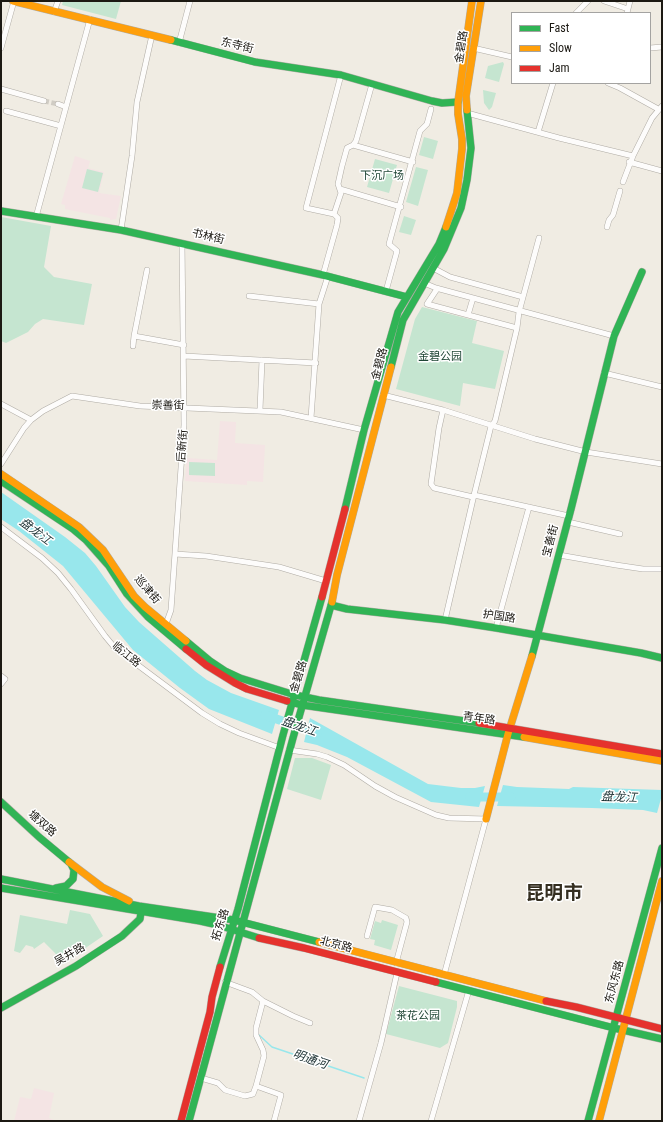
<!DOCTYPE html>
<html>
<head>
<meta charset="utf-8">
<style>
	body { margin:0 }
	#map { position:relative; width:663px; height:1122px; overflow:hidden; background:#f0ece3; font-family:"Roboto Condensed",sans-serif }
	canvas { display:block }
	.frame { position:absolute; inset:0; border:2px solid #1c1913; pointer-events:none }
	.legend { position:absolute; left:511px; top:12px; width:140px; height:72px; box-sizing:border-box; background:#fff; border:1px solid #a4a3a1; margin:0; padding:5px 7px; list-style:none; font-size:12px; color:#1c1913 }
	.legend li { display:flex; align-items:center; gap:8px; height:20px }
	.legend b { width:20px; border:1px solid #a4a3a1 }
</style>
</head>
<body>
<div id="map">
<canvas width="663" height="1122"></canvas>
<div class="frame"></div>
<ul class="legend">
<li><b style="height:5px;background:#30b455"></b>Fast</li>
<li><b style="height:5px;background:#ff9f0a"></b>Slow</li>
<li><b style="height:5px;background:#e5322d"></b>Jam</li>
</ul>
</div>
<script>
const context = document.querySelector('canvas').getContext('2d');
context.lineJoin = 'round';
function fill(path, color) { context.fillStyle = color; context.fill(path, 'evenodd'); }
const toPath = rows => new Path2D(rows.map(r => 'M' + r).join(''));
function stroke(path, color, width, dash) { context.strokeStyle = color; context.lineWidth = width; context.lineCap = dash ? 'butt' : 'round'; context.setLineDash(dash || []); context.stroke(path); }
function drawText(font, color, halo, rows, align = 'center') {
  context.font = font + ' "Roboto Condensed","Noto Sans SC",sans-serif'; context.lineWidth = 3; context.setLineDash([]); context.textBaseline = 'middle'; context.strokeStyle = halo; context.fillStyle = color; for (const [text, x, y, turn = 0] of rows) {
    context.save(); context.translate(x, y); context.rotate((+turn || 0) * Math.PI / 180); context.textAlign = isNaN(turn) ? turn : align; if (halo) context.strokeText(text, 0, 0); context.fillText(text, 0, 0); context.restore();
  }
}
fill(toPath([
	[75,156,90,161,88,168,104,172,99,193,121,196,116,219,110,220,110,218,65,209,65,205,61,204],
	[220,421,236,422,235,443,265,445,263,482,247,481,247,485,185,481,187,458,217,460],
	[34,1088,54,1093,49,1118,56,1121,14,1121,20,1097,31,1099]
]), '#f4e4e4');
fill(toPath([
	[63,1,121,1,116,19,62,5],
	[503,62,504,64,499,82,485,78,488,66],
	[483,90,496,93,492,107,489,110,484,103],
	[424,137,438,141,433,159,419,155],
	[375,159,397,165,389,193,367,187],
	[416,167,428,170,418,206,406,202],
	[87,169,103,173,98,192,82,188],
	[404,216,416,220,411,235,399,232],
	[1,217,51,226,44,267,54,277,92,284,84,325,43,319,35,324,28,332,6,343,1,341],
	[422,307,477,321,472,343,504,351,495,389,463,383,460,406,396,389,415,319],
	[189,462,215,463,215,476,189,475],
	[295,758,312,758,331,765,321,800,287,789],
	[70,910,90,914,103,936,62,964,55,953,44,942,34,949,33,947,26,945,20,953,14,951,20,915,67,924],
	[382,920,398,925,391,950,374,945,375,940,370,939,375,921,381,923],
	[399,986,457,1001,457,1007,448,1043,440,1048,386,1034]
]), '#c5e5d0');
fill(toPath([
	[1,492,65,537,85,553,96,566,125,607,139,622,195,671,207,680,231,693,279,710,272,734,209,709,180,688,133,650,63,566,19,531,1,519],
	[310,718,428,784,461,788,475,788,485,786,479,807,431,802,347,757,317,745,304,742],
	[503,785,517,787,569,789,573,787,662,790,662,795,657,813,643,810,592,808,497,806]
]), '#98e7ec');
stroke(toPath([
	[259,1035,272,1047,364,1078]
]), '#98e7ec', 1.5);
stroke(toPath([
	[265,715,317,733],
	[470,797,511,797]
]), '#98e7ec', 9);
stroke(toPath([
	[44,101,58,104]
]), '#d0ccc4', 5, [5, 2.5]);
const street = toPath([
	[604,1,628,9],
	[54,12,58,1],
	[576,13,588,1],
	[627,13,630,1],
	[179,43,190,1],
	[1,48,14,1],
	[473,48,512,57],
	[650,48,662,47],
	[608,83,620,88,658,109],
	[1,89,44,101],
	[58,104,66,107],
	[6,111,61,126],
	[467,113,559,138,633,156],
	[538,132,553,83],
	[353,145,413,162],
	[629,162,662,171],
	[623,182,633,156,652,118,662,106],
	[340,189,401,207],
	[334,214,341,193,338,184,342,166,347,148,353,145,356,141,372,84],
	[36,217,90,19],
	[607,227,609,220,613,215,620,191],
	[121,230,132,156,137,102,152,35],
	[433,268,450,277,523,297],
	[323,275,337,225,338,218,334,214,306,208,341,75],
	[424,283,436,288,614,336],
	[437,289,427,304,517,328],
	[386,291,397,251,389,244,420,131,427,124,431,109],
	[249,296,319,304],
	[468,315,473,298],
	[134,336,147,270],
	[133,346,134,336,184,345],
	[184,356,316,363],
	[604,373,662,387],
	[383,395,443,410,535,439,586,452,662,464],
	[1,404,31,420],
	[260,410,262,360],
	[443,410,439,428,431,484,434,488,473,497],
	[311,418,319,304,328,276],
	[1,464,24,428,31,420,43,411,72,396,140,406,281,412,364,430],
	[474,495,569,516],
	[568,522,620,534],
	[1,527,42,558,58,573,71,589,105,636,115,648,202,713,220,724,239,733,280,748],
	[175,554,206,556,279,567,326,581],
	[559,555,616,565,643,569,662,569],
	[445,620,474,495,491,426,495,421,517,328,519,312,539,238],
	[166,624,171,610,184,425,182,243],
	[496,628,529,507],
	[1,676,5,679,1,684],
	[289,750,317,754,327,757,344,765,375,786,395,797,436,815,449,818,486,819,444,975],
	[367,936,375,907,392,910,406,918,407,922,396,963],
	[225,982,252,992,263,1001,256,1028,256,1035,263,1050,264,1056,256,1086,281,1095,274,1121],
	[263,1001,293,1016,310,1023],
	[201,1078,218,1083,225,1090,245,1096,253,1094,256,1086],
	[359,1121,381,1043,397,973],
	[431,1121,469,990]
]);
const fast = toPath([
	[171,40,255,62,341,75,432,101,442,103,458,102],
	[1,211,121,230,323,275,407,297],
	[391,367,403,320,444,249,461,208,467,180,471,148,467,110],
	[1,481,73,529,86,540,109,566,127,594,148,617,186,649],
	[345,509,364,430,398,312,439,244,446,227],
	[331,605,347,609,445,620,496,628,641,653,662,658],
	[186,641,210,661,225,671,240,678,295,695,319,700,479,723],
	[532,656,571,509,614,336,642,272],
	[287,701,302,705,524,737],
	[1,802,39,837,69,862],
	[1,879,139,906,234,920,319,942],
	[1,888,200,921,218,925,259,938],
	[56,888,66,886,73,879,74,870,71,864],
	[220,967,238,909,283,735,322,597],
	[436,982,614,1028,662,1039],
	[1,1008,76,966,122,936,140,919,141,912],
	[189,1121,293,738,332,602],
	[588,1121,662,848]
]);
const slow = toPath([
	[13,1,171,40],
	[467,110,466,96,481,1],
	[446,227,457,193,462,149,462,139,458,114,458,102,472,1],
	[1,474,79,527,103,550,134,596,145,607,186,641],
	[332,602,337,575,391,367],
	[524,737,662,761],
	[486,819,508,734,532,656],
	[69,862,102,887,129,901],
	[319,942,546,1001],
	[599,1121,662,881]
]);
const jam = toPath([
	[322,597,345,509],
	[186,649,206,665,235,683,247,689,287,701],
	[479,723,662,754],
	[259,938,304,948,436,982],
	[546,1001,576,1007,662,1029],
	[181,1121,210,1012,212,997,220,967]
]);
stroke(street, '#afaba4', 6);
stroke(fast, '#afaba4', 8);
stroke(slow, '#afaba4', 8);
stroke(jam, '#afaba4', 8);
stroke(street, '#fdfcfb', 5);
stroke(fast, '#30b455', 7);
stroke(slow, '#ff9f0a', 7);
stroke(jam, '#e5322d', 7);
drawText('11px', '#1c1913', '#fff', [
	["东寺街",237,46,14],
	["金碧路",462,47,-81],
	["书林街",208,237,13],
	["金碧路",380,364,-75],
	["崇善街",168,406,1],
	["后新街",183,446,-86],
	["宝善街",551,541,-75],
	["巡津街",147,590,49],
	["护国路",499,617,9],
	["临江路",126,655,39],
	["金碧路",299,677,-73],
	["青年路",479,719,8],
	["塘双路",42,824,41],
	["拓东路",221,925,-72],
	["北京路",336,945,15],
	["吴井路",70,955,-30],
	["东风东路",615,982,-75]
]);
drawText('11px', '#1f4635', '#fff', [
	["下沉广场",382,176],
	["金碧公园",440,357],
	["茶花公园",418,1016]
]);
drawText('italic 12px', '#1b3032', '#fff', [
	["盘龙江",35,532,37],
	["盘龙江",299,727,19],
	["盘龙江",619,798,2],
	["明通河",310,1060,19]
]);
drawText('bold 19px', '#342e20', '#fff', [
	["昆明市",554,894]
]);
</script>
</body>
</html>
